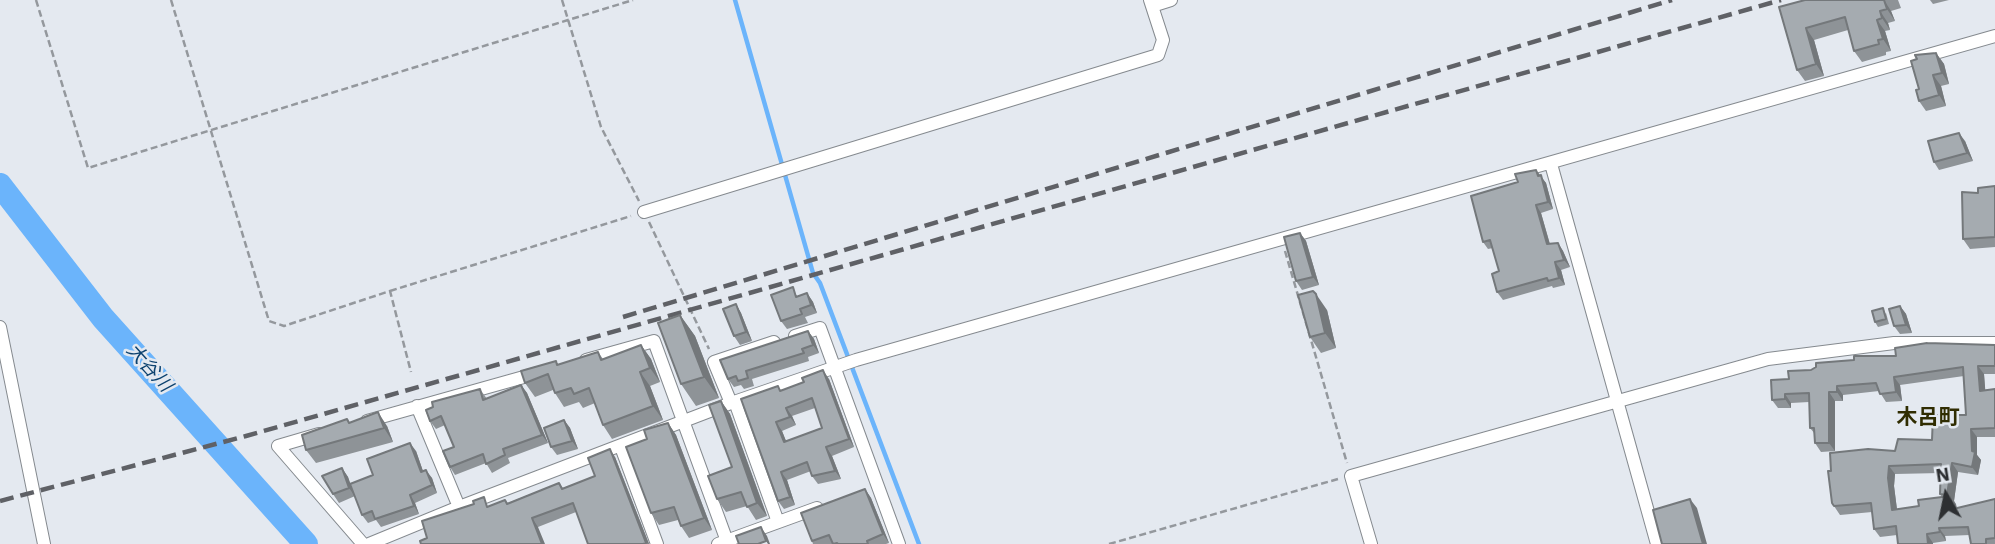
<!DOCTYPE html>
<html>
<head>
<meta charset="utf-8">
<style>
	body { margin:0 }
	#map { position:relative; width:1995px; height:544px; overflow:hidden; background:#e4e9f0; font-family:"IBM Plex Sans",sans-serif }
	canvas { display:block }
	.north { position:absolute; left:1911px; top:460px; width:70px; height:70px; -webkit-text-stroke:5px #e4e9f0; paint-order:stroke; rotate:351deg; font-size:19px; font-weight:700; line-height:28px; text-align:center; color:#2d2f32 }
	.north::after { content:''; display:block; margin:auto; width:24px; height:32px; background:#2d2f32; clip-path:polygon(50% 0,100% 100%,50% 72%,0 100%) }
</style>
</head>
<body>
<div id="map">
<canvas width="1995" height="544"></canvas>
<div class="north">N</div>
</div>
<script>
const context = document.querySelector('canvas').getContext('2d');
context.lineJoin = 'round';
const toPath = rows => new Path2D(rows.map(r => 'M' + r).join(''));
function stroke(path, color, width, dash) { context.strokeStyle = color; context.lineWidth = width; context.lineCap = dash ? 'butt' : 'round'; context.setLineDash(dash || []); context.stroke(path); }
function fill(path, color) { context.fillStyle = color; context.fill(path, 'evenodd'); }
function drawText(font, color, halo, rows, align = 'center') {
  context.font = font + ' "IBM Plex Sans","Noto Sans JP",sans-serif'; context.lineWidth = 5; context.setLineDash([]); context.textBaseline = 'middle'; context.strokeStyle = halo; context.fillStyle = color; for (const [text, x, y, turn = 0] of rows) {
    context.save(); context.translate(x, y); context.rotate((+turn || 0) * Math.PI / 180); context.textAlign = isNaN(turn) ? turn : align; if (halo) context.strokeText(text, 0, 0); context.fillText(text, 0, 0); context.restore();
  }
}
stroke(toPath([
	[735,0,813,273,820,283,919,544]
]), '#6bb4fb', 4.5);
stroke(toPath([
	[0,185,103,318,306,544]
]), '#6bb4fb', 24);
const street = toPath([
	[1152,6,1171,0],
	[1551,164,1657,544],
	[644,212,1158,55,1163,40,1150,0],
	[0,327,44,544],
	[795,336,820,328,899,544],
	[586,360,654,341,728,544],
	[735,402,778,522],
	[731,403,714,362,774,342],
	[367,421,538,373],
	[319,434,278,446,363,544],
	[621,447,657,544],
	[459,507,731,403,856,360,1995,36],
	[369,544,459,507,417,406],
	[718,544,817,508],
	[1371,544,1351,476,1768,359,1894,343,1995,343]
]);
stroke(street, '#858a8f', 14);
stroke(toPath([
	[36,0,88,168,633,0],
	[171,0,269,321,284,326,390,291,411,372],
	[562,0,601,127,639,201],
	[649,222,709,349],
	[1285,251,1347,463],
	[390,291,631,216],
	[1109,544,1338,479]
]), '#94989d', 2.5, [7, 3.5]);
stroke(street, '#fff', 12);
stroke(toPath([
	[623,317,1672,0],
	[0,501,246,436,1781,0]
]), '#5f6166', 4.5, [14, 7]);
fill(toPath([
	[1805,0,1898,0,1901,8,1891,11,1895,21,1888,23,1890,30,1885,31,1891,51,1886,52,1886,55,1862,62,1854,51,1848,30,1814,40,1824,76,1805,81,1797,70],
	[1930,0,1949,0,1933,4],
	[1936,53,1944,64,1949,84,1941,86,1946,106,1926,111,1919,101,1919,89],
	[1965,141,1973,161,1939,170,1934,162],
	[1536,170,1546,183,1553,209,1541,213,1550,244,1558,243,1563,251,1570,267,1561,270,1565,285,1553,288,1552,286,1503,300,1497,292,1499,271,1493,248,1488,249,1483,242,1518,182],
	[1995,186,1995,247,1970,249,1963,239],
	[1300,233,1306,241,1319,285,1302,290,1296,281],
	[807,293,813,302,817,313,805,317,808,323,787,329,781,321,799,296],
	[736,304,741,313,752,341,740,345,734,336],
	[1900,306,1906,314,1912,333,1900,334,1894,326],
	[1327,310,1336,348,1321,353,1310,337],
	[1886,313,1889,324,1878,327,1875,322],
	[680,315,695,336,719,398,696,406,681,384],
	[808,331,814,339,819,353,808,357,809,361,752,379,754,386,744,389,741,385,734,387,728,379],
	[641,345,651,359,660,382,650,386,663,420,612,439,603,425,595,403,583,408,579,402,564,407,553,390,535,397,525,383,556,361,558,365,598,352,603,359],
	[1995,345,1995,374,1984,374,1985,390,1995,389,1995,437,1977,437,1977,455,1981,460,1978,475,1958,472,1954,501,1957,508,1995,499,1995,544,1971,544,1970,535,1945,536,1946,541,1933,543,1897,535,1880,537,1874,529,1872,512,1840,515,1834,506,1831,471,1895,451,1932,440,1966,415,1964,376,1900,385,1902,401,1886,402,1879,391,1843,395,1843,401,1835,401,1835,451,1821,452,1815,443,1815,434,1810,428,1809,402,1791,403,1791,408,1778,408,1772,400,1789,379,1811,370,1896,356],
	[1941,473,1940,494,1942,497,1919,506,1897,509,1894,486,1895,474],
	[829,379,854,447,832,456,841,479,818,484,812,476,811,471,787,480,795,505,784,509,778,501,741,399],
	[815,408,822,428,786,441,782,431,796,425,792,416],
	[521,385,527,393,548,443,508,458,510,463,492,473,486,463,455,475,450,467,454,447,445,425,436,429,430,421,480,389,487,399],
	[721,401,730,414,767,516,756,520,747,506,726,512,717,499,732,467],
	[347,419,350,423,387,426,393,442,316,463,306,450],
	[564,420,570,428,578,449,557,455,551,447],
	[668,423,676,435,712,530,689,538,681,526,678,520,659,525,651,513,647,439],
	[416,451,423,471,432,478,437,493,415,503,419,514,381,527,376,520,368,523,362,515,355,496,339,503,333,494,342,468,348,477,350,484,373,475],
	[615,457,649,544,588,544,576,512,538,527,427,538,490,506,505,500,508,503,559,483,563,488,595,476],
	[865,489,871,498,889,543,886,544,813,544,812,541]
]), '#8e9397');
fill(toPath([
	[1884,0,1891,11,1895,21,1887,9],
	[1880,11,1888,23,1890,30,1882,18],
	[1877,20,1885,31,1891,51,1883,39],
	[1806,28,1814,40,1824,76,1816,64],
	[1936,53,1944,64,1949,84,1942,73],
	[1933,75,1941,86,1946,106,1939,95],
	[1959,133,1965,141,1973,161,1967,153],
	[1536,170,1546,183,1553,209,1548,202],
	[1536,205,1541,213,1552,252,1547,244],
	[1300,233,1306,241,1319,285,1313,277],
	[1558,243,1563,251,1570,267,1564,260],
	[1555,262,1561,270,1565,285,1559,278],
	[807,293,813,302,817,313,811,305],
	[1316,294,1327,310,1336,348,1325,333],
	[736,304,741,313,752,341,746,332],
	[1900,306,1906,314,1912,333,1906,325],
	[680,315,695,336,719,398,704,377],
	[808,331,814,339,819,353,813,345],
	[641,345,651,359,660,382,650,368],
	[1978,366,1984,374,1986,399,1980,391],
	[823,370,829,379,854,447,849,439],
	[640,372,650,386,663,420,653,406],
	[1894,377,1900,385,1902,401,1896,392],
	[521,385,527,393,548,443,542,435],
	[1837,386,1843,395,1843,401,1837,392],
	[1829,392,1835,401,1835,451,1829,443],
	[1785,394,1791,403,1791,408,1785,399],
	[721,401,730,414,767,516,757,503],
	[786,408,792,416,796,425,790,417],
	[378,412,387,426,393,442,384,428],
	[564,420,570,428,578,449,572,441],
	[776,422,782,431,790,451,784,442],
	[668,423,676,435,712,530,704,518],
	[1971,429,1977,437,1977,455,1981,460,1978,475,1972,467],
	[410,443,416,451,426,480,421,472],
	[826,447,832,456,841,479,835,471],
	[610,449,615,457,649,544,646,543],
	[1952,463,1958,472,1954,501,1956,504,1959,518,1953,509,1950,499,1947,495],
	[1889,466,1895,474,1894,486,1898,518,1892,510,1888,478],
	[342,468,348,477,355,496,349,488],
	[426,470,432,478,437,493,432,485],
	[781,472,787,480,795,505,790,497],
	[865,489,871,498,889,543,883,534],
	[410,495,415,503,419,514,414,506],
	[1690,499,1697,508,1707,544,1703,544],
	[532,518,538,527,545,544,542,544],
	[761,527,767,536,770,544,768,544,766,541],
	[1939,528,1945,536,1946,541,1940,532],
	[1927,534,1933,543,1933,544,1928,544]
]), '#74787b');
const building = toPath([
	[1805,0,1884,0,1887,9,1880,11,1882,18,1877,20,1883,39,1878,40,1879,44,1854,51,1845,17,1806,28,1816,64,1797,70,1779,7,1805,0],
	[1936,53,1942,73,1933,75,1939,95,1919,101,1916,90,1919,89,1911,61,1917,59,1915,55,1936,53],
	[1959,133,1967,153,1934,162,1928,141,1959,133],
	[1536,170,1538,176,1541,175,1548,202,1536,205,1547,244,1558,243,1564,260,1555,262,1559,278,1548,281,1547,278,1497,292,1492,274,1499,271,1490,240,1483,242,1471,196,1518,182,1515,174,1536,170],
	[1995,186,1995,237,1963,239,1962,192,1978,193,1978,188,1995,186],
	[1300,233,1313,277,1296,281,1284,237,1300,233],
	[793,287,796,297,807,293,811,305,800,309,802,314,781,321,771,295,793,287],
	[1313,291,1316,294,1325,333,1310,337,1298,295,1313,291],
	[736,304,746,332,734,336,723,309,736,304],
	[1900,306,1906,325,1894,326,1889,309,1900,306],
	[1883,308,1886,319,1875,322,1872,311,1883,308],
	[680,315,704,377,681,384,658,323,680,315],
	[808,331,813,345,802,349,804,353,746,371,748,378,738,381,736,376,728,379,720,360,808,331],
	[1927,343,1995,345,1995,366,1978,366,1980,391,1995,389,1995,428,1971,429,1972,451,1975,452,1972,467,1952,463,1947,495,1940,494,1941,464,1889,466,1888,478,1892,510,1919,506,1918,500,1950,496,1953,509,1995,499,1995,538,1986,539,1986,544,1971,544,1968,527,1939,528,1940,532,1927,534,1928,544,1898,544,1896,526,1874,529,1871,503,1834,506,1832,503,1828,471,1831,471,1830,453,1868,449,1895,451,1898,439,1932,440,1933,415,1966,415,1963,367,1894,377,1896,392,1880,394,1876,383,1837,386,1837,392,1829,392,1829,443,1815,443,1814,428,1810,428,1809,393,1785,394,1785,399,1772,400,1771,380,1789,379,1788,371,1811,370,1816,367,1816,363,1854,360,1854,356,1896,356,1895,348,1927,343],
	[641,345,650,368,640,372,653,406,603,425,589,388,574,394,571,388,555,393,548,374,525,383,521,371,556,361,557,365,598,352,601,360,641,345],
	[823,370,849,439,826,447,835,471,812,476,807,462,781,472,790,497,778,501,741,399,778,386,780,391,804,382,802,378,823,370],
	[812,398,822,428,784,442,776,422,790,417,786,408,812,398],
	[521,385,542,435,503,449,505,455,486,464,483,454,450,467,443,451,454,447,441,416,430,421,426,410,433,407,432,402,480,389,483,400,521,385],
	[721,401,757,503,747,507,741,492,717,499,708,476,732,467,709,405,721,401],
	[378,412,384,428,306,450,302,435,347,419,349,423,378,412],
	[564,420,572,441,551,447,544,428,564,420],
	[668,423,704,518,681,526,674,507,651,513,626,447,647,439,644,430,668,423],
	[410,443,421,472,426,470,432,485,410,495,414,506,375,519,372,511,362,515,350,484,373,475,367,459,410,443],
	[610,449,646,543,643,544,588,544,573,503,532,518,542,544,421,544,420,541,427,538,422,521,474,504,473,501,484,497,487,507,505,500,507,504,559,483,562,489,595,476,588,458,610,449],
	[342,468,349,488,333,494,322,476,342,468],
	[865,489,883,534,867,541,868,544,838,544,837,543,833,544,829,535,812,541,801,513,865,489],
	[1690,499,1703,544,1662,544,1653,510,1690,499],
	[761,527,766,541,758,544,739,544,736,536,761,527]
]);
fill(building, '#a5abb0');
stroke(building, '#74787b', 2);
drawText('italic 19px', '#0c426f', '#e4e9f0', [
	["大谷川",149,368,48]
]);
drawText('bold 21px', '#302d02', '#e4e9f0', [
	["木呂町",1928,418]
]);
</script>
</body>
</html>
